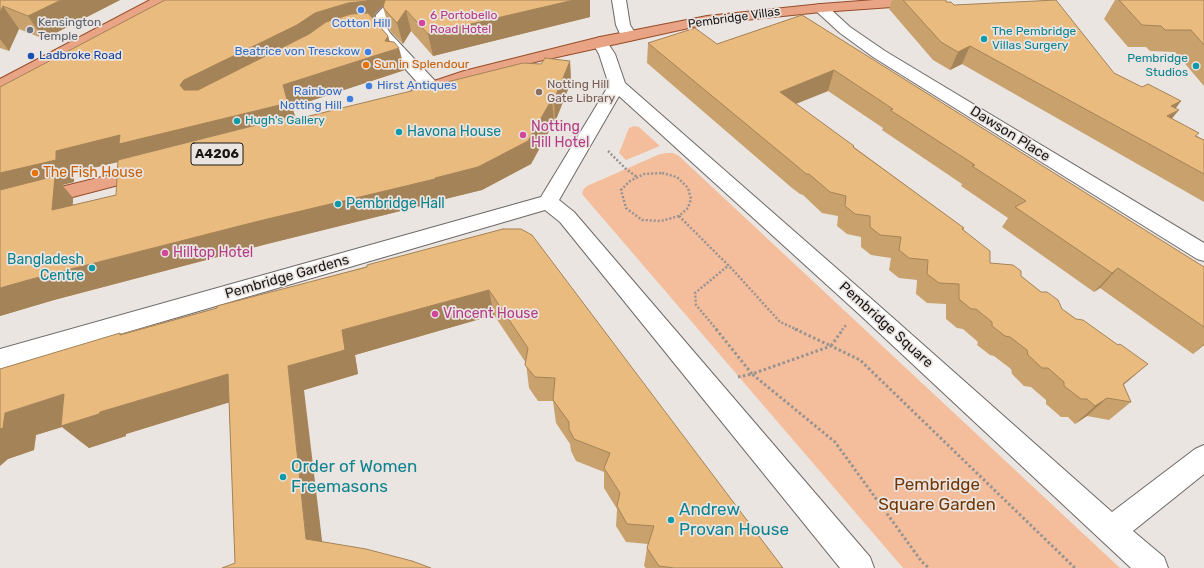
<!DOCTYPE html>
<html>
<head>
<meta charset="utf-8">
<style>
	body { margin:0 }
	canvas { display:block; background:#ebe5e2 }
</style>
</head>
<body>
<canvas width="1204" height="568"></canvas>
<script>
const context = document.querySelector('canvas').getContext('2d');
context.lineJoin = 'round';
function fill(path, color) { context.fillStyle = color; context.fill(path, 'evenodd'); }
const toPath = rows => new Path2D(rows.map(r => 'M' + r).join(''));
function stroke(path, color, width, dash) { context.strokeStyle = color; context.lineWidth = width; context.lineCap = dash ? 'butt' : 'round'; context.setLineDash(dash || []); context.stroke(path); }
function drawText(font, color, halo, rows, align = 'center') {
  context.font = font + ' Rubik,sans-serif'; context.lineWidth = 3.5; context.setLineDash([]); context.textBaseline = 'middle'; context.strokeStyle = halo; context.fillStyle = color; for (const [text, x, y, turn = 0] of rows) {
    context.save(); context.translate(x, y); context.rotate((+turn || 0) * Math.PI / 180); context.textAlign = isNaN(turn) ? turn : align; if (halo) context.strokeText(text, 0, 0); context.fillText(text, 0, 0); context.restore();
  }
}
fill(toPath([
	[634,126,639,127,660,146,626,160,619,153,629,128],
	[667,153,673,153,679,156,1120,568,903,568,582,194,583,190,587,186,660,154]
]), '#f4be9d');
const minor = toPath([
	[390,0,405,0,390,16,387,28,390,33,437,83,439,87,437,91,431,92,425,91,375,35,373,28,376,15,390,0],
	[612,0,626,0,630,25,637,36,634,39,629,41,624,39,621,36,616,25,612,0],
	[821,4,826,5,850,27,885,51,1204,243,1204,261,1197,259,873,57,840,33,816,11,814,8,816,5,821,4],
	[600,37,605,39,615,54,625,83,875,302,1112,512,1195,449,1204,445,1204,474,1133,531,1164,557,1168,568,1131,568,859,314,619,96,559,200,574,212,870,557,874,568,840,568,560,222,545,210,0,369,0,349,541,197,609,85,599,54,592,42,595,39,600,37]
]);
const major = toPath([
	[150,0,168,0,166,3,6,89,0,91,0,79,150,0],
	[874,0,942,0,940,3,935,4,821,12,707,24,539,61,476,77,419,97,413,96,411,92,413,88,464,71,600,37,707,16,821,4,874,0],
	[146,166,153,168,155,172,153,176,0,216,0,202,146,166]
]);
stroke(minor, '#6d6966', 2);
stroke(major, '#964c29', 2);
stroke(toPath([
	[608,151,626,169,637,177],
	[662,173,677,177,688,188,691,199,688,208,679,216,661,221,642,220,626,208,621,190,630,181,644,174,662,173],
	[679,216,733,270,780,322,798,330],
	[717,330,696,305,695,293,729,265],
	[842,330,846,325]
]), '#979391', 2.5, [2, 2]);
stroke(toPath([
	[716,329,752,374,831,346,860,360,1075,568],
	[795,329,831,346,843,329],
	[738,377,752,374,835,442,922,562,929,568]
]), '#979391', 3, [2.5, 2.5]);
fill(minor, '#fff');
fill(major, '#e8a485');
fill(toPath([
	[0,0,120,0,44,39,19,29,9,51,0,48],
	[165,0,590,0,590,17,433,56,411,31,403,44,391,32,389,28,383,7,383,5,375,14,374,19,388,36,390,42,405,70,292,107,296,119,541,64,570,61,571,82,555,122,554,122,531,164,482,190,441,200,441,201,267,244,54,300,0,316,0,87],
	[118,162,116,195,73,205,73,198,62,185,74,182,74,174,93,168],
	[892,0,946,0,946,2,954,5,1114,73,1142,87,1181,101,1176,108,1172,119,1197,136,1204,140,1204,202,962,64,950,70,933,60,889,9],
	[1115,0,1204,0,1204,86,1175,52,1150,51,1146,47,1128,47,1104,19],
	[802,15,1204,267,1204,345,1193,354,1100,288,1094,292,1002,227,1008,218,961,186,962,184,882,130,883,128,828,91,796,104,854,146,854,147,964,228,963,229,990,263,1021,276,1062,309,1124,385,1131,402,1109,420,1087,416,1075,424,1068,417,1061,417,1046,404,1046,400,1031,387,1024,386,1012,374,1011,369,994,356,990,355,977,345,978,342,963,329,957,328,946,319,946,304,927,303,916,294,917,280,899,278,889,270,891,258,871,255,861,247,861,237,847,234,837,226,838,216,822,213,803,195,800,194,792,188,647,63,648,43,717,44],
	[503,229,783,568,646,568,644,566,647,548,648,544,626,542,616,526,617,509,604,488,604,472,576,461,571,451,570,444,556,423,553,401,538,401,529,388,526,363,494,315,355,355,358,374,304,390,235,563,229,402,126,434,126,436,89,448,62,427,36,435,34,450,8,459,120,333,121,334]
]), '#c9a16c');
fill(toPath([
	[61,0,120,0,44,39,28,16],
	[367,0,389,0,375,14,373,23,192,107,180,85,184,80,315,13,348,3],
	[574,0,590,0,590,17,433,56,428,34],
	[3,6,19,29,9,51,0,39,0,12],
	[406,10,411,31,403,44,397,23],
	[388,36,392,51,399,48,405,70,292,107,298,125,130,159,93,168,74,174,74,182,62,185,73,198,71,232,0,200,0,173,56,151,283,85,385,41],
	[970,46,962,64,950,70,958,52],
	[570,61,571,82,555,122,554,100],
	[834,70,828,91,775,112,780,92],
	[552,99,554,122,531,164,482,190,441,200,441,201,267,244,54,300,0,316,0,288,32,279,255,222,435,178],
	[1181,101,1171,114,1179,110,1164,128,1153,135,1171,106],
	[1118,268,1100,288,1094,292,1112,273],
	[489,290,494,315,355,355,358,374,304,390,324,557,306,539,288,366,342,330],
	[1204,344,1204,345,1193,354],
	[1148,364,1127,382,1107,399,1107,398,1087,416,1075,424,1095,406],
	[228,374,247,397,126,434,126,436,89,448,62,427,36,435,34,450,8,459,0,466,0,429,5,413,64,394,100,412]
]), '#a48358');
const building = toPath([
	[0,0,61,0,28,16,3,6,0,12,0,0],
	[165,0,367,0,367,1,348,3,315,13,297,25,184,80,180,85,184,90,198,90,309,34,326,22,351,14,368,13,388,36,385,41,394,42,399,48,283,85,288,103,119,144,120,135,56,151,56,160,0,173,0,87,165,0],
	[385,0,574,0,428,34,406,10,397,23,386,11,383,7,385,0],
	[903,0,946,0,946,2,951,2,954,5,1056,0,1114,73,1142,87,1148,84,1181,101,1171,106,1179,110,1167,116,1199,133,1195,136,1204,140,1204,174,970,46,958,52,941,42,903,0],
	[1119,0,1204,0,1204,45,1191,30,1165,30,1161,26,1142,25,1119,0],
	[802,15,1204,267,1204,327,1118,268,1112,273,1015,207,1026,201,972,166,975,165,890,110,893,109,834,70,780,92,854,146,853,147,964,228,962,229,990,251,990,263,1013,265,1021,271,1021,276,1041,292,1047,292,1058,300,1062,309,1076,319,1083,320,1118,345,1120,344,1148,364,1123,384,1131,402,1107,398,1095,406,1087,399,1081,399,1064,386,1064,382,1048,368,1042,368,1028,355,1027,350,1010,337,1005,336,992,326,992,322,976,309,971,309,959,299,959,284,939,283,927,274,928,260,909,258,899,250,901,237,880,235,870,227,870,216,855,214,845,206,846,196,830,192,809,174,806,174,798,167,648,43,695,28,717,44,802,15],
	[545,58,570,61,554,100,552,99,528,141,478,167,435,178,435,179,255,222,32,279,0,288,0,190,55,176,52,210,116,195,118,160,292,116,293,120,407,92,523,63,541,64,545,58],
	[503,229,521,229,532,235,783,568,674,568,659,566,647,548,654,526,627,524,617,506,620,493,604,468,610,453,574,439,569,429,569,422,553,400,555,378,535,377,525,365,528,348,489,290,342,330,345,350,288,366,306,539,366,549,412,561,431,568,222,568,235,563,228,374,100,412,99,414,61,426,64,394,5,413,3,428,0,429,0,369,120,333,120,335,217,308,217,306,367,267,367,265,503,229]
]);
fill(building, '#eabb7e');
stroke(building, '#a48358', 1);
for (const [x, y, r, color] of [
	[361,10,4,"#3f7fe0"],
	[422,23,4,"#d1479c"],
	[30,30,4,"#6b7280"],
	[984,39,4,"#0f9aa8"],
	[368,52,4,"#3f7fe0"],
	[31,56,4,"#1a4fb4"],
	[366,65,4,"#e8710a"],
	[1196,66,4,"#0f9aa8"],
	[369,86,4,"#3f7fe0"],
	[539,92,4,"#8d6e63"],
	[350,99,4,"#3f7fe0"],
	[237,121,4,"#0f9aa8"],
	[399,132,4,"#0f9aa8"],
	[523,135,4,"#d1479c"],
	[35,173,4,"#e8710a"],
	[338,204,4,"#0f9aa8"],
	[165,253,4,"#d1479c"],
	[92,268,4,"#0f9aa8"],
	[435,314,4,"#d1479c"],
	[283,477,4,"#0f9aa8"],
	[671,520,4,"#0f9aa8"]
]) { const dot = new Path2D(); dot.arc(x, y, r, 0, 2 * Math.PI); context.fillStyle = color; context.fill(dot); stroke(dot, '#ebe5e2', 1.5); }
drawText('12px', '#b23c85', '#ebe5e2', [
	["6 Portobello",430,16],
	["Road Hotel",430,30]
], 'left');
drawText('12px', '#1a1817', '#ebe5e2', [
	["Pembridge Villas",734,18,-8]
]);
drawText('12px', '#5b616d', '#ebe5e2', [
	["Kensington",38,23],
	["Temple",38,37]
], 'left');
drawText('12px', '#366cbe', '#ebe5e2', [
	["Cotton Hill",361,24,"center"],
	["Beatrice von Tresckow",360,52],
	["Hirst Antiques",377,86,"left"],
	["Rainbow",342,92],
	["Notting Hill",342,106]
], 'right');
drawText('12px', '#0d838f', '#ebe5e2', [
	["The Pembridge",992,32],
	["Villas Surgery",992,46],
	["Pembridge",1188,59,"right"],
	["Studios",1188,73,"right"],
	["Hugh's Gallery",245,121]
], 'left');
drawText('12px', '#164399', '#ebe5e2', [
	["Ladbroke Road",39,56]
], 'left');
drawText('12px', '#c56008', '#ebe5e2', [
	["Sun in Splendour",374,65]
], 'left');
drawText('12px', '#785e54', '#ebe5e2', [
	["Notting Hill",547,85],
	["Gate Library",547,99]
], 'left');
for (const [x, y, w] of [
	[217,154,52]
]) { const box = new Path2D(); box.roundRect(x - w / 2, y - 11, w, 22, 3); context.fillStyle = '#ebe5e2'; context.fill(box); stroke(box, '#1a1817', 1); }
drawText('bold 13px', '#1a1817', null, [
	["A4206",217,154]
]);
drawText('14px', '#b23c85', '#ebe5e2', [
	["Notting",531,127],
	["Hill Hotel",531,143],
	["Hilltop Hotel",173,253],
	["Vincent House",443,314]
], 'left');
drawText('14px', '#0d838f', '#ebe5e2', [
	["Havona House",407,132],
	["Pembridge Hall",346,204],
	["Bangladesh",84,260,"right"],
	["Centre",84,276,"right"]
], 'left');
drawText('14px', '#1a1817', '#ebe5e2', [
	["Dawson Place",1010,134,32],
	["Pembridge Gardens",287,277,-16],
	["Pembridge Square",886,325,42]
]);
drawText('14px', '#c56008', '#ebe5e2', [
	["The Fish House",43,173]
], 'left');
drawText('17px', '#0d838f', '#ebe5e2', [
	["Order of Women",291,467],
	["Freemasons",291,487],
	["Andrew",679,510],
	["Provan House",679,530]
], 'left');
drawText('17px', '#723705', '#ebe5e2', [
	["Pembridge",937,485],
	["Square Garden",937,505]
]);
</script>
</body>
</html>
